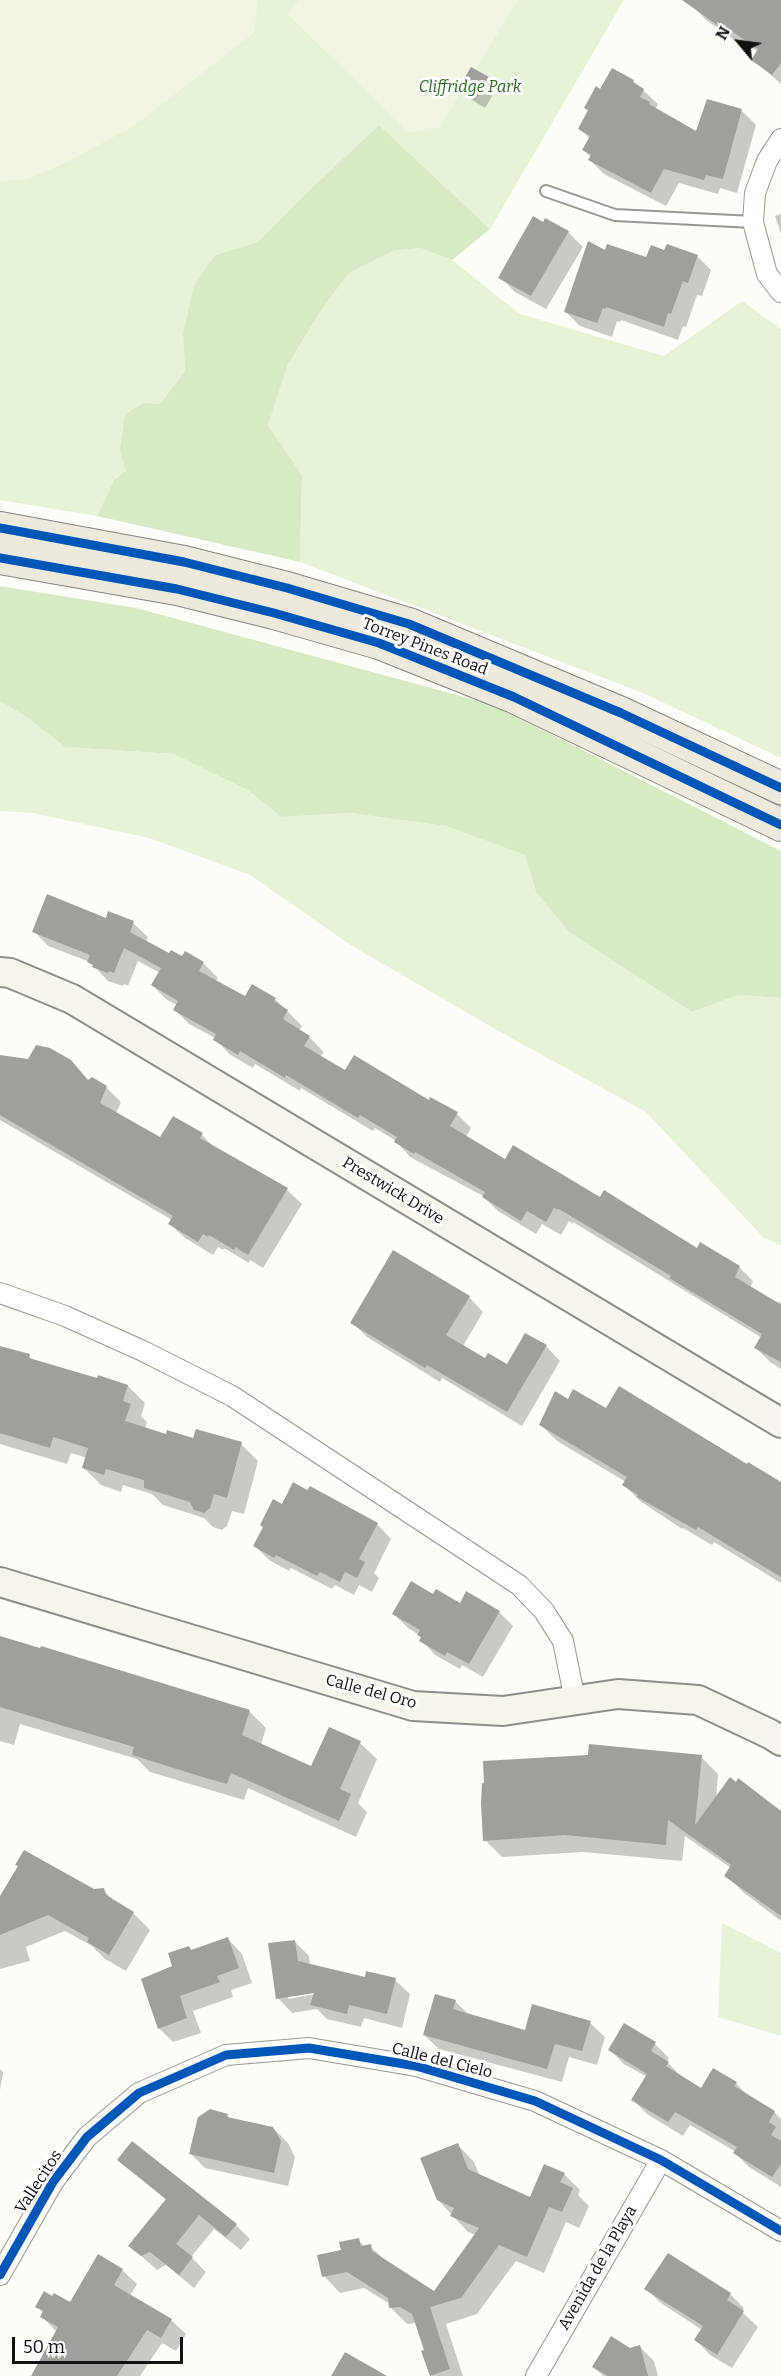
<!DOCTYPE html>
<html>
<head>
<meta charset="utf-8">
<style>
	body { margin:0 }
	#map { position:relative; width:781px; height:2376px; overflow:hidden; background:#fdfcf7; font-family:Bitter,serif }
	canvas { display:block }
	.north { position:absolute; left:709px; top:12px; width:60px; height:60px; -webkit-text-stroke:4px #fff; paint-order:stroke; rotate:299deg; font-size:16px; font-weight:700; line-height:24px; text-align:center; color:#111 }
	.north::after { content:''; display:block; margin:auto; width:21px; height:27px; background:#111; clip-path:polygon(50% 0,100% 100%,50% 72%,0 100%) }
	.scale { position:absolute; left:12px; top:2337px; width:171px; height:27px; box-sizing:border-box; border:3px solid #111; border-top:0; padding-left:8px; font-size:18px; line-height:21px; white-space:nowrap; color:#111; -webkit-text-stroke:4px #fff; paint-order:stroke }
</style>
</head>
<body>
<div id="map">
<canvas width="781" height="2376"></canvas>
<div class="north">N</div>
<div class="scale">50 m</div>
</div>
<script>
const context = document.querySelector('canvas').getContext('2d');
context.lineJoin = 'round';
function fill(path, color) { context.fillStyle = color; context.fill(path, 'evenodd'); }
const toPath = rows => new Path2D(rows.map(r => 'M' + r).join(''));
function stroke(path, color, width, dash) { context.strokeStyle = color; context.lineWidth = width; context.lineCap = dash ? 'butt' : 'round'; context.setLineDash(dash || []); context.stroke(path); }
function drawText(font, color, halo, rows, align = 'center') {
  context.font = font + ' Bitter,serif'; context.lineWidth = 6; context.setLineDash([]); context.textBaseline = 'middle'; context.strokeStyle = halo; context.fillStyle = color; for (const [text, x, y, turn = 0] of rows) {
    context.save(); context.translate(x, y); context.rotate((+turn || 0) * Math.PI / 180); context.textAlign = isNaN(turn) ? turn : align; if (halo) context.strokeText(text, 0, 0); context.fillText(text, 0, 0); context.restore();
  }
}
fill(toPath([
	[0,0,624,0,490,229,379,125,301,198,258,242,215,255,183,334,185,371,160,404,143,403,120,450,127,471,114,480,97,516,0,500],
	[420,248,452,260,520,314,664,356,742,301,781,329,781,758,643,693,300,562,302,475,268,425,288,364,322,309,349,273,393,251],
	[0,701,25,716,65,747,174,754,249,791,281,817,350,813,446,826,525,855,536,892,569,932,692,1012,738,995,781,998,781,1246,763,1237,646,1112,502,1033,352,946,250,875,149,838,33,813,0,811],
	[722,1923,781,1953,781,2036,718,2017]
]), '#e7f3d7');
fill(toPath([
	[379,125,490,229,452,260,420,248,393,251,349,273,322,309,288,364,268,425,302,475,300,562,97,516,114,480,126,471,120,450,125,414,143,403,160,404,185,371,183,334,194,286,215,255,258,242,301,198],
	[0,586,136,608,494,705,781,851,781,998,738,995,692,1012,569,932,536,892,525,855,446,826,350,813,281,817,249,791,174,754,65,747,25,716,0,701]
]), '#d8eac5');
fill(toPath([
	[0,0,258,0,254,33,134,126,65,163,28,179,0,182],
	[299,0,518,0,439,128,409,132,287,14]
]), '#f0f6e1');
fill(toPath([
	[695,0,781,0,781,84,753,59,758,52,739,39,737,42,706,20,692,5],
	[488,78,497,88,485,108,469,98,460,89],
	[633,81,658,104,655,109,697,133,708,101,742,111,756,125,737,193,720,188,718,194,679,183,666,206,604,174,590,160,591,157,584,150,590,139,580,129,589,111,586,108,601,91],
	[781,214,781,234,775,216],
	[568,232,583,247,546,309,515,292,500,277],
	[605,252,647,259,665,252,697,256,711,270,702,296,697,295,686,327,683,326,678,340,621,320,620,322,617,321,612,337,580,326,566,312],
	[107,920,133,923,148,937,146,942,170,955,203,963,218,978,216,981,246,998,253,986,275,999,302,1026,299,1031,309,1037,324,1052,320,1057,346,1073,457,1114,471,1128,466,1137,506,1161,600,1199,697,1250,739,1267,753,1281,750,1288,781,1304,781,1369,770,1362,756,1348,762,1338,573,1222,573,1224,569,1221,561,1235,542,1224,536,1234,498,1211,483,1196,410,1157,396,1141,375,1128,373,1131,301,1088,300,1091,255,1064,253,1068,229,1054,215,1038,189,1024,175,1010,177,1005,167,1000,152,985,160,973,138,961,128,986,124,984,123,986,108,981,90,962,48,946,34,931],
	[0,1056,28,1060,70,1061,89,1081,106,1087,121,1102,116,1114,161,1139,202,1135,216,1149,287,1190,302,1204,263,1268,250,1260,249,1263,224,1248,223,1250,218,1247,213,1255,185,1238,170,1224,172,1220,0,1120],
	[469,1297,483,1312,463,1346,486,1360,507,1366,546,1346,560,1361,522,1426,442,1378,440,1382,367,1337,352,1322],
	[0,1347,29,1356,34,1361,98,1380,128,1386,145,1403,141,1416,147,1422,145,1429,167,1436,194,1440,241,1444,258,1461,244,1514,232,1511,227,1526,222,1530,213,1527,204,1518,163,1505,152,1494,123,1485,121,1492,101,1485,84,1468,87,1458,71,1453,67,1464,0,1444],
	[569,1401,607,1410,748,1466,781,1484,781,1583,714,1542,712,1545,683,1528,682,1529,640,1501,624,1485,626,1482,557,1441,541,1425],
	[308,1492,377,1524,391,1539,374,1573,379,1578,372,1592,359,1585,354,1595,335,1585,332,1589,291,1568,289,1571,269,1560,255,1546,282,1506],
	[434,1596,460,1605,499,1612,513,1626,483,1677,462,1665,460,1669,435,1655,421,1640,422,1638,419,1635,408,1628,394,1614],
	[0,1638,249,1711,266,1728,261,1745,312,1768,330,1729,360,1743,377,1759,358,1803,367,1812,356,1837,248,1788,244,1800,227,1795,150,1772,137,1759,20,1724,14,1745,0,1741],
	[701,1757,718,1774,716,1799,781,1813,781,1921,743,1892,726,1875,731,1868,685,1836,682,1861,583,1852,502,1857,485,1840],
	[103,1890,116,1903,133,1913,150,1930,126,1971,105,1959,92,1946,65,1931,26,1947,30,1961,0,1969,0,1899],
	[228,1939,242,1954,252,1983,231,1990,233,1997,193,2011,201,2033,173,2042,159,2028,174,1967,189,1947,192,1951],
	[294,1941,309,1956,310,1965,366,1979,395,1980,410,1994,402,2028,364,2018,361,2027,327,2019,317,2009,292,2013,278,1998],
	[321,1990,321,1993,288,1999,288,1996],
	[455,2001,469,2015,526,2031,590,2023,605,2037,597,2065,569,2057,562,2082,439,2049,424,2035],
	[625,2025,655,2044,669,2058,667,2062,682,2077,702,2090,736,2083,750,2098,774,2112,781,2119,781,2187,749,2167,735,2153,736,2152,690,2125,683,2136,647,2114,633,2100,647,2077,624,2064,610,2050],
	[0,2069,3,2072,0,2090],
	[227,2115,231,2119,273,2128,288,2143,295,2157,288,2186,205,2168,191,2154],
	[458,2145,474,2162,480,2176,531,2199,564,2174,580,2190,578,2195,589,2206,579,2228,566,2222,544,2273,516,2261,477,2314,446,2324,463,2376,432,2376,416,2323,407,2324,391,2308,390,2304,364,2288,340,2293,324,2276,342,2251,358,2240,365,2247,370,2246,387,2262,434,2293,476,2235,468,2232,438,2200],
	[119,2160,236,2225,250,2239,241,2250,214,2229,191,2257,206,2272,194,2288,166,2265,157,2270,130,2246,166,2200],
	[98,2256,122,2270,137,2284,130,2296,171,2320,186,2334,176,2351,162,2343,140,2376,33,2376,57,2332,42,2317,44,2313,37,2306,70,2304],
	[646,2289,730,2294,744,2308,742,2312,758,2327,732,2368,710,2355,696,2340,702,2330,661,2303],
	[640,2347,654,2361,658,2376,603,2376,594,2367]
]), '#0003');
fill(toPath([
	[682,0,781,0,781,63,772,75,751,60,758,49,724,26,722,29,720,27],
	[471,67,489,77,475,100,458,89],
	[612,68,634,80,633,82,644,89,640,97,650,102,649,104,696,131,707,99,742,109,723,179,706,175,704,180,664,169,651,193,588,160,591,155,582,150,590,136,578,129,588,110,584,108,596,86,600,89],
	[533,216,543,222,545,218,569,231,531,296,498,278],
	[588,241,605,250,607,244,646,257,651,245,664,250,667,244,698,255,688,283,683,281,671,314,668,313,664,327,606,307,606,309,603,308,597,323,564,312],
	[47,894,106,918,108,911,134,921,130,932,169,953,171,950,182,956,185,951,204,962,199,971,245,996,252,984,276,998,274,1001,288,1010,283,1019,310,1036,304,1046,345,1070,354,1055,429,1100,430,1097,458,1112,450,1126,505,1159,513,1145,600,1197,604,1190,697,1248,700,1242,740,1266,735,1277,780,1304,781,1301,781,1362,754,1348,762,1334,669,1278,671,1276,559,1209,558,1210,554,1208,546,1222,527,1211,521,1221,482,1197,485,1192,415,1152,414,1154,394,1142,397,1137,360,1115,358,1118,286,1075,285,1078,240,1051,238,1055,213,1040,216,1034,173,1010,178,1001,151,985,161,968,124,948,114,973,109,971,108,973,92,967,93,965,87,962,90,955,32,932],
	[36,1045,50,1048,71,1060,88,1080,92,1077,107,1086,100,1103,160,1137,173,1116,203,1133,200,1138,288,1188,248,1255,235,1247,234,1250,209,1235,208,1237,203,1234,198,1242,168,1224,173,1216,0,1115,0,1055,28,1059],
	[393,1250,470,1296,446,1335,485,1358,488,1353,507,1364,525,1333,547,1345,507,1412,427,1365,425,1368,350,1323],
	[0,1346,30,1354,29,1358,97,1378,98,1375,128,1385,123,1401,131,1404,125,1421,166,1434,167,1430,193,1438,196,1429,242,1442,227,1498,214,1494,210,1508,204,1513,194,1510,190,1502,144,1488,144,1480,106,1469,104,1475,82,1468,88,1448,53,1437,50,1448,0,1433],
	[619,1386,747,1464,748,1462,781,1482,781,1577,698,1527,696,1530,637,1497,638,1495,622,1485,627,1477,539,1425,555,1391,568,1399,573,1389,606,1408],
	[293,1482,307,1490,310,1486,378,1523,359,1559,365,1562,357,1578,345,1572,340,1582,320,1572,317,1576,276,1555,274,1558,253,1546,263,1527,260,1525,273,1499,282,1504],
	[411,1581,433,1594,436,1589,460,1603,466,1591,500,1611,469,1664,447,1652,445,1656,419,1641,421,1637,417,1635,420,1630,392,1614],
	[0,1636,40,1648,41,1646,250,1710,242,1735,311,1766,329,1727,361,1741,340,1789,351,1794,339,1821,231,1773,227,1784,209,1779,132,1755,134,1747,0,1707],
	[589,1744,702,1755,695,1825,730,1777,736,1782,738,1778,781,1811,781,1916,724,1876,731,1865,668,1820,666,1845,565,1835,483,1841,481,1803,482,1783,484,1783,483,1761,588,1755],
	[24,1850,94,1889,104,1888,106,1895,134,1912,109,1955,87,1942,89,1938,48,1915,0,1935,0,1896,18,1866,15,1865],
	[228,1937,239,1968,217,1976,220,1982,180,1996,187,2018,158,2029,141,1979,172,1966,168,1953,189,1946,191,1950],
	[295,1940,298,1961,365,1977,366,1971,396,1978,387,2014,349,2005,347,2014,310,2005,314,1993,276,1999,268,1943],
	[435,1994,456,2000,453,2009,525,2030,532,2004,591,2021,582,2051,555,2044,547,2069,423,2035],
	[624,2023,656,2042,651,2051,669,2062,666,2066,701,2088,713,2068,737,2082,734,2086,775,2111,769,2122,776,2127,771,2135,781,2141,781,2164,772,2177,733,2153,737,2147,675,2112,668,2122,631,2100,647,2074,608,2050],
	[210,2109,228,2114,227,2117,273,2127,281,2141,274,2173,189,2154,198,2117],
	[132,2141,237,2224,226,2237,199,2215,176,2244,193,2257,179,2275,150,2252,141,2256,128,2246,166,2199,117,2160],
	[458,2143,468,2169,530,2197,544,2164,565,2173,560,2182,573,2188,562,2212,549,2207,527,2257,499,2245,461,2298,430,2307,450,2369,430,2376,421,2351,424,2350,412,2314,400,2307,389,2308,388,2298,347,2272,322,2277,317,2255,341,2250,339,2242,359,2238,361,2246,371,2244,372,2251,434,2291,479,2228,450,2216,454,2208,437,2200,420,2158],
	[668,2253,731,2293,727,2300,744,2311,717,2355,694,2340,703,2326,644,2289],
	[98,2254,123,2269,114,2285,172,2319,161,2338,147,2330,117,2376,31,2376,58,2327,40,2317,43,2311,35,2307,44,2291,52,2296,54,2293,70,2302],
	[611,2336,630,2348,640,2345,648,2376,608,2376,592,2367],
	[345,2352,387,2376,331,2376]
]), '#a19f9c');
const lane = toPath([
	[546,191,615,215,753,222]
]);
const street = toPath([
	[781,139,767,161,755,193,753,222,767,274,781,292],
	[0,1293,65,1316,143,1351,232,1396,519,1585,544,1611,563,1641,575,1700],
	[0,2275,53,2182,87,2137,139,2093,226,2055,309,2048,416,2066,535,2101,661,2160,781,2231],
	[536,2376,661,2160]
]);
const secondary = toPath([
	[0,972,10,973,72,999,781,1423],
	[0,1582,413,1706,503,1711,618,1694,698,1700,770,1734,781,1741]
]);
const primary = toPath([
	[0,528,184,562,287,588,409,624,621,713,781,788],
	[0,558,177,589,274,613,379,643,514,697,781,825]
]);
stroke(lane, '#979795', 14);
stroke(street, '#979795', 22);
stroke(secondary, '#8e8d8b', 32);
stroke(primary, '#858482', 34);
stroke(lane, '#fffffe', 10);
stroke(street, '#fffffe', 20);
stroke(secondary, '#f6f4eb', 28);
stroke(primary, '#ede9dc', 32);
stroke(toPath([
	[0,528,184,562,287,588,409,624,621,713,781,788],
	[0,558,177,589,274,613,379,643,514,697,781,825],
	[0,2275,53,2182,87,2137,139,2093,226,2055,309,2048,416,2066,535,2101,661,2160,781,2231]
]), '#0057b8', 9);
drawText('italic 16px', '#2f6b1f', '#fff', [
	["Cliffridge Park",470,88]
]);
drawText('16px', '#111', '#fff', [
	["Torrey Pines Road",425,647,21],
	["Prestwick Drive",393,1191,31],
	["Calle del Oro",371,1692,15],
	["Calle del Cielo",442,2061,14],
	["Vallecitos",39,2182,-57],
	["Avenida de la Playa",598,2268,-60]
]);
</script>
</body>
</html>
